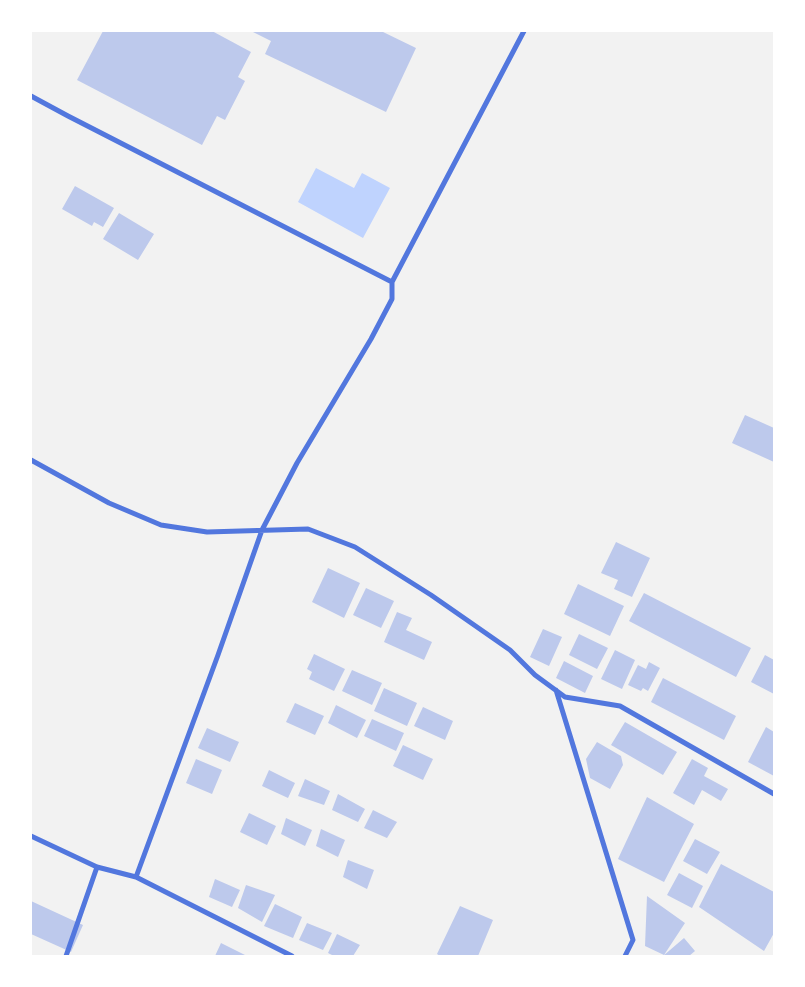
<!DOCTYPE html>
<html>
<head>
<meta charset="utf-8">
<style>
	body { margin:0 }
	#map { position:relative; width:805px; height:987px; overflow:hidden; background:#f2f2f2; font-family:Raleway,sans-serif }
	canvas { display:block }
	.frame { position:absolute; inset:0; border:32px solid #fff; pointer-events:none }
</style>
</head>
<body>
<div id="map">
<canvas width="805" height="987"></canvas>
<div class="frame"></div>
</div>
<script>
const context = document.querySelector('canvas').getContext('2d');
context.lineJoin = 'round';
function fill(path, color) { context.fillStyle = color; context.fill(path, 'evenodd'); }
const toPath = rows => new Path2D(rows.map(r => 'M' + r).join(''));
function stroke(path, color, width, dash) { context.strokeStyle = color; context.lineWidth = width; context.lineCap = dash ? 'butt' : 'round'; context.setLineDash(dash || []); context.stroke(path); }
fill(toPath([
	[316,168,354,188,362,173,390,188,363,238,298,202]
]), '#bfd3fe');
fill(toPath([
	[103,31,212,31,251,52,238,77,245,81,225,120,217,116,202,145,77,80],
	[251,31,381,31,416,48,386,112,265,54,271,41],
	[75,186,114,208,103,227,94,222,92,226,62,209],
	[119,213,154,234,138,260,103,239],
	[745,415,774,428,774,462,732,443],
	[616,542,650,558,632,597,614,589,618,580,601,573],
	[328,568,360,583,344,618,312,602],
	[578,584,624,606,610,636,564,614],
	[366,588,394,601,381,628,353,615],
	[644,593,751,648,736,677,629,621],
	[397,612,412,618,406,630,432,642,424,660,384,642],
	[543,629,562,637,549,666,530,657],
	[579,634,608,648,597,669,569,655],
	[615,650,635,660,622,689,601,679],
	[314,654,345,669,334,691,309,679,312,672,307,669],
	[765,655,774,660,774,694,751,682],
	[564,661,593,676,585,693,556,678],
	[649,662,660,668,648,691,643,688,641,691,628,685,638,665,646,669],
	[352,670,382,683,372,705,342,691],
	[663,678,736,716,724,740,651,702],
	[384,688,417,703,407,726,374,711],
	[295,703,324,716,315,735,286,722],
	[336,705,366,720,357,738,328,723],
	[423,707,453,721,445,740,414,726],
	[372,719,404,733,396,751,364,736],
	[625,722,677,752,663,775,611,745],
	[766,727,774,732,774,776,748,762],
	[207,728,239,742,230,762,198,748],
	[597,742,621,756,623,765,610,789,590,778,586,759],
	[403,745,433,759,423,780,393,766],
	[196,759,222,770,212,794,186,783],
	[692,759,708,768,704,776,728,789,721,801,702,790,694,805,673,793],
	[269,770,295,783,288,798,262,786],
	[305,779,330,791,324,805,298,796],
	[338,794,365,809,358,822,332,810],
	[647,797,694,824,664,882,618,859],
	[373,810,397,822,387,838,364,828],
	[249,813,276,826,267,845,240,832],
	[286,818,312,830,305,846,281,834],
	[321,829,345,840,338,857,316,846],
	[695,839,720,852,707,874,683,861],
	[348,860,374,870,367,889,343,877],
	[721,864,774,892,774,933,764,951,699,907],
	[679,873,703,886,692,908,667,895],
	[215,879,240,890,232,907,209,897],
	[246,885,275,895,262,922,238,908],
	[647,896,685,923,664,955,645,946],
	[31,901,83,925,71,952,31,934],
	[275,904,302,917,293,938,264,926],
	[460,906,493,920,478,956,440,956,437,954],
	[307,923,332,933,323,950,299,940],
	[337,934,360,945,353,956,334,956,328,953],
	[684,938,695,951,689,956,663,956],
	[221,943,247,956,215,956]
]), '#bdc9ec');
stroke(toPath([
	[31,96,68,116,392,282],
	[31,460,109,503,161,525,207,532,308,529,355,547,431,595,510,650,535,675,565,697,620,706,774,794],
	[556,690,633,940,625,956],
	[31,836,97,867,136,877,292,956],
	[136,877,218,655,262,530,297,463,371,339,392,299,392,282,524,31],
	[66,956,97,867]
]), '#5277de', 5);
</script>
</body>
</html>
